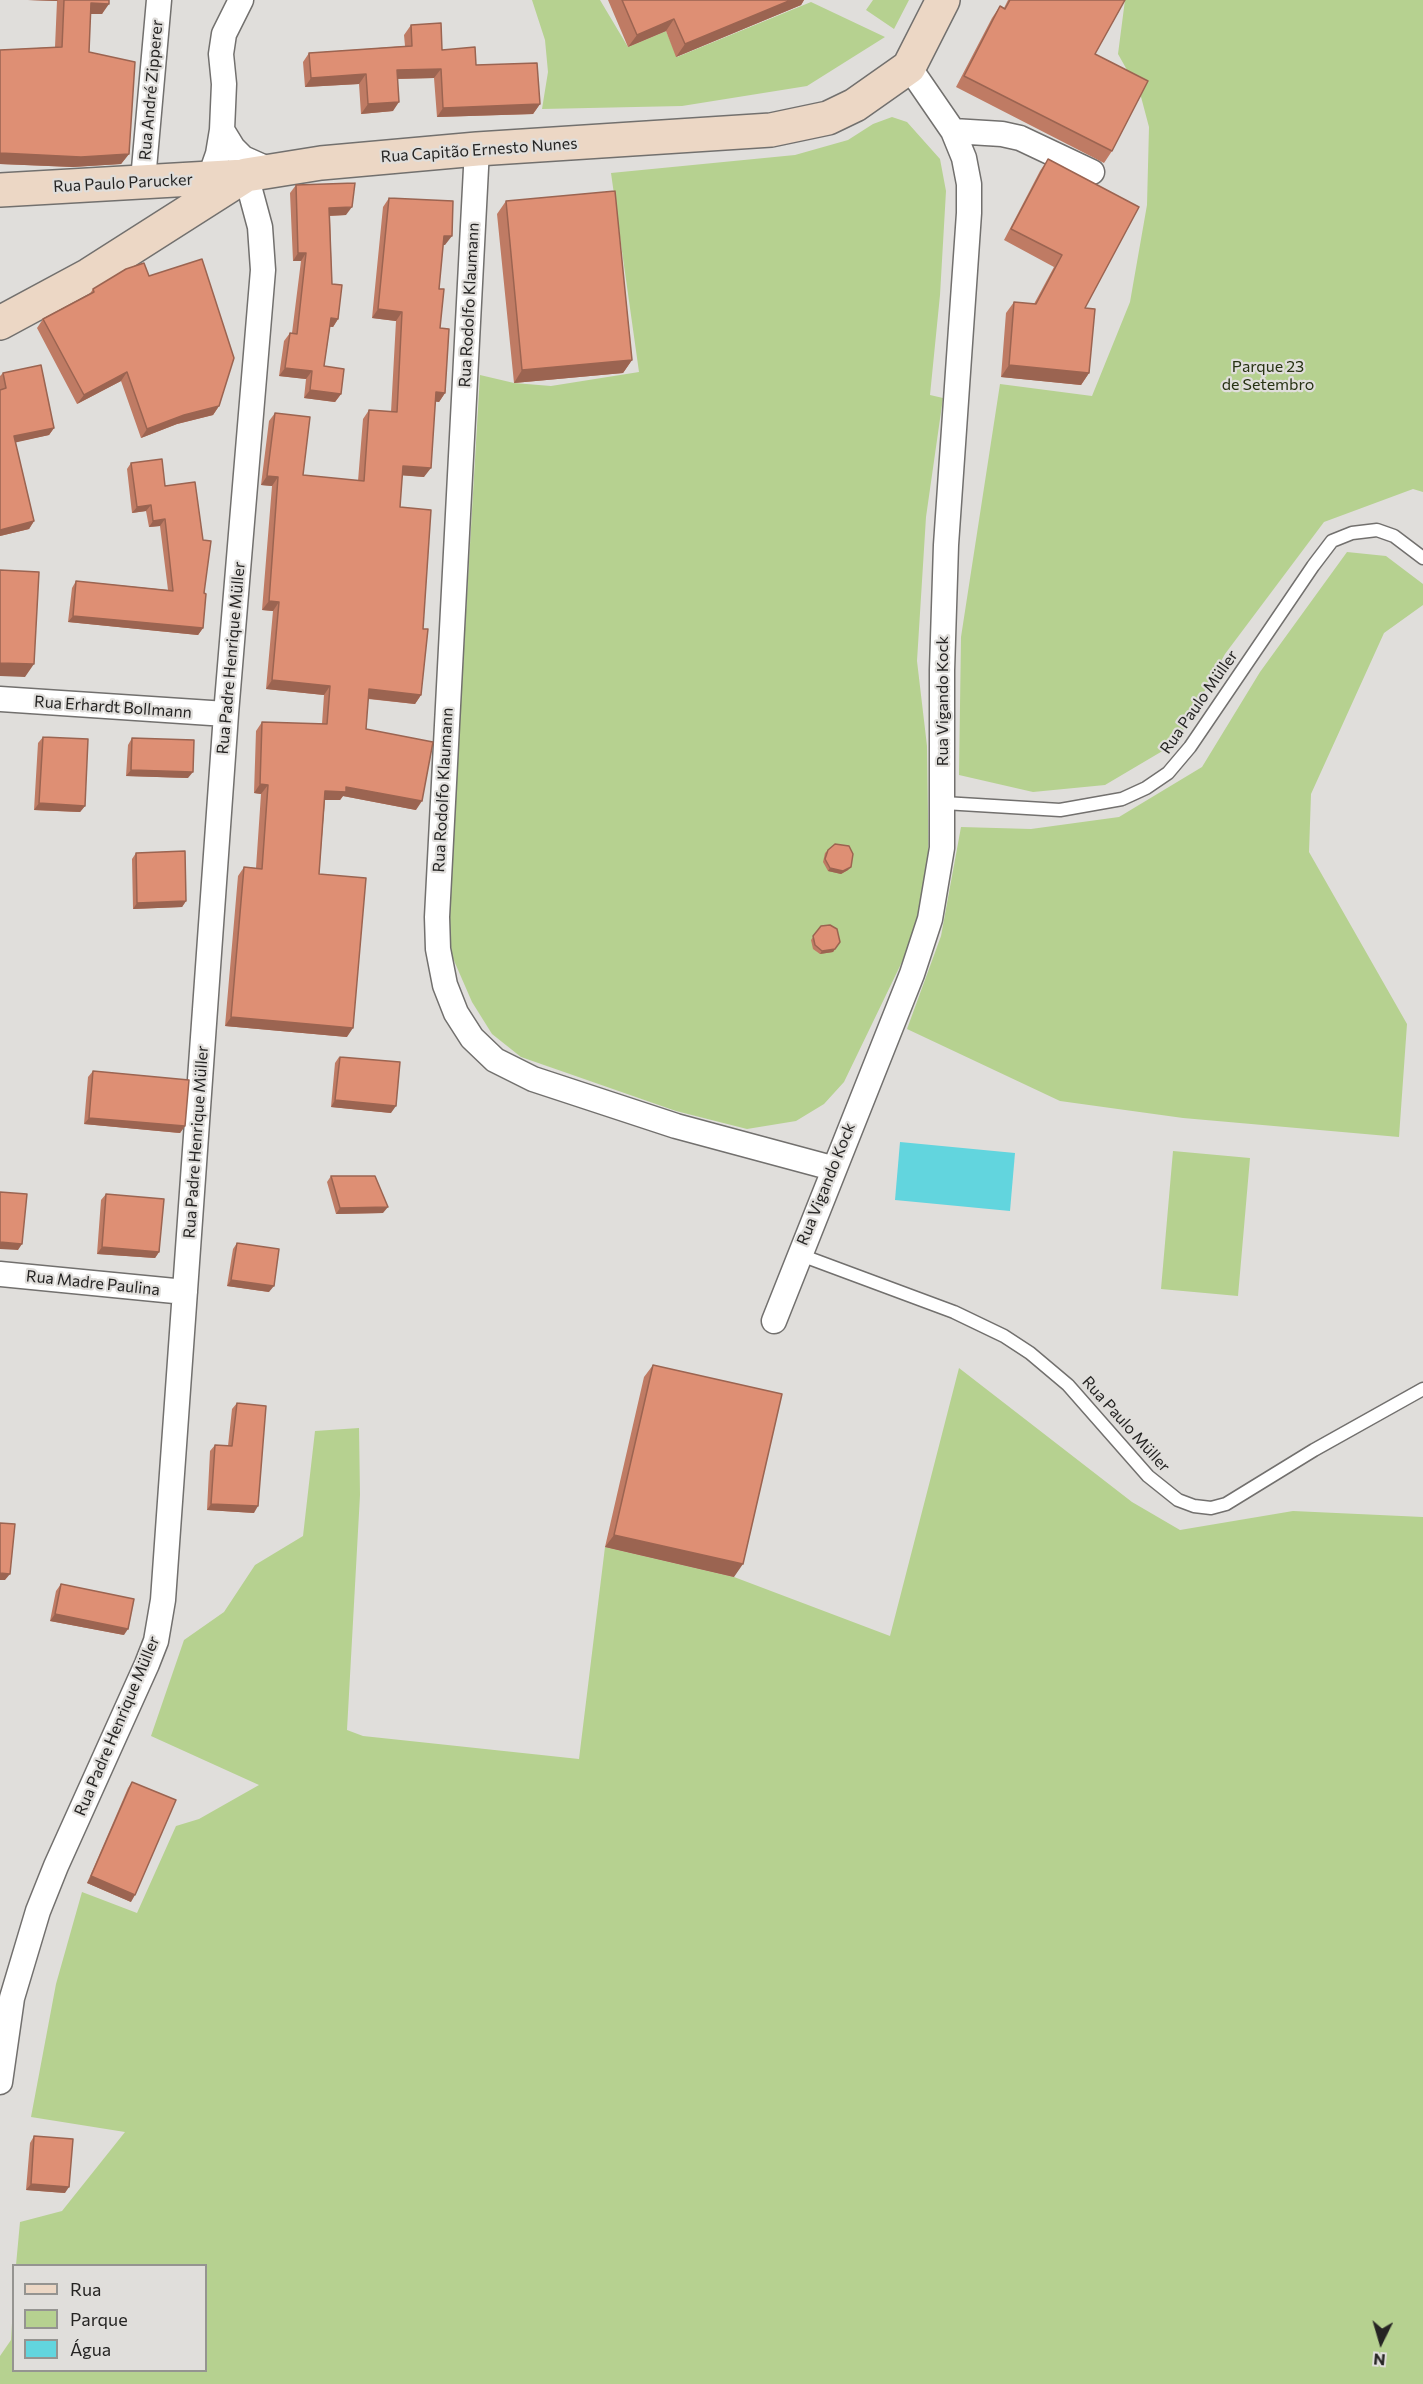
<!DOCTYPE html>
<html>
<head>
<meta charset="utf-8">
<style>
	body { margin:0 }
	#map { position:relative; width:1423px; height:2384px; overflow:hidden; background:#e0dedb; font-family:Commissioner,sans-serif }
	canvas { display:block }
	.legend { position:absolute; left:12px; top:2264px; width:195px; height:108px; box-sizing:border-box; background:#e0dedb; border:2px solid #959491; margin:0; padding:8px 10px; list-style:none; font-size:18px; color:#252423 }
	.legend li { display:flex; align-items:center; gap:12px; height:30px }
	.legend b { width:30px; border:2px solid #959491 }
	.north { position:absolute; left:1351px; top:2312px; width:60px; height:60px; -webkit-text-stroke:4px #e0dedb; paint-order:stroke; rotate:185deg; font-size:16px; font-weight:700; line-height:24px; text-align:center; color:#252423 }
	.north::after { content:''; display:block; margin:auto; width:21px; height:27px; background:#252423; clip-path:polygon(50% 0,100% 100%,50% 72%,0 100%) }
</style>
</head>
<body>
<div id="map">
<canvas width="1423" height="2384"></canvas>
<ul class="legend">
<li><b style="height:8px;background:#ecd7c5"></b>Rua</li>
<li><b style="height:16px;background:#b6d190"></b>Parque</li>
<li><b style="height:16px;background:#62d5de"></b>Água</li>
</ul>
<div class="north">N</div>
</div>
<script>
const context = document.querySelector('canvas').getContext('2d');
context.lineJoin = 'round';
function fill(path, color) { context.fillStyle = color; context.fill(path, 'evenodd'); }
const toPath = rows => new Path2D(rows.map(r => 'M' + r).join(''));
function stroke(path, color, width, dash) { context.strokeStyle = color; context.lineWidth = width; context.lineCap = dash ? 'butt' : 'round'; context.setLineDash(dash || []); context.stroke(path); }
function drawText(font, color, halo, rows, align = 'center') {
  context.font = font + ' Commissioner,sans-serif'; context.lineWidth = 4.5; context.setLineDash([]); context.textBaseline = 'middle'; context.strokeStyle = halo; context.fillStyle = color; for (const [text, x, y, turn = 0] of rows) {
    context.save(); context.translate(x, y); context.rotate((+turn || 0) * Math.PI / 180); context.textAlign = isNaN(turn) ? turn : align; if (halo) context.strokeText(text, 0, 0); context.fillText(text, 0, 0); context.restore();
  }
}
fill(toPath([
	[532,0,600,0,628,47,666,31,677,57,811,2,885,37,807,86,682,106,542,109,548,72,545,40],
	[873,0,909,0,894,29,866,10],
	[1125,0,1423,0,1423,492,1413,489,1324,522,1225,654,1176,743,1105,785,1033,792,959,775,961,637,1000,384,1092,396,1130,302,1147,205,1149,127,1140,93,1118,54],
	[892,117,907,122,940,159,946,191,940,295,930,395,943,398,926,517,917,661,927,746,929,886,913,939,844,1082,824,1104,796,1121,747,1129,676,1111,521,1057,492,1034,472,1002,452,956,448,917,480,375,514,383,551,386,639,372,611,173,795,155,848,140,873,124],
	[1347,552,1386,556,1423,584,1423,605,1384,633,1311,794,1309,852,1407,1024,1399,1137,1183,1118,1060,1101,907,1029,941,936,961,827,1031,829,1119,817,1202,767,1260,672],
	[1173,1151,1250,1158,1238,1296,1161,1289],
	[959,1368,1132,1502,1180,1530,1293,1511,1423,1517,1423,2384,0,2384,0,2356,11,2340,13,2306,14,2370,206,2370,206,2266,16,2265,20,2222,62,2211,125,2132,31,2117,56,1984,82,1892,137,1913,176,1826,199,1819,259,1785,151,1736,184,1640,224,1612,255,1565,303,1536,315,1431,359,1428,360,1495,347,1730,363,1736,579,1759,605,1547,734,1577,890,1636]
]), '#b6d190');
fill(toPath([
	[900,1142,1015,1153,1010,1211,895,1200]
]), '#62d5de');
const service = toPath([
	[944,803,1060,810,1122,799,1146,788,1168,773,1190,747,1313,566,1332,541,1352,533,1377,530,1394,536,1423,558],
	[798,1254,954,1312,1004,1336,1030,1353,1068,1385,1148,1476,1178,1500,1194,1506,1211,1508,1226,1504,1314,1450,1423,1389]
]);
const minor = toPath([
	[222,130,233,148,243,158,270,170],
	[953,131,1002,134,1020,138,1092,172],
	[477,149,437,917,438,949,445,985,456,1013,472,1038,495,1060,533,1079,676,1126,832,1168],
	[143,180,159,0],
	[205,191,218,154,222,130,224,84,221,54,224,34,241,0],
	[0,699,226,714],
	[0,1274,185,1292],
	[774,1321,912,974,930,919,942,848,942,670,946,545,969,213,969,184,964,158,953,131,909,67],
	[0,2082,12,1998,38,1911,56,1866,147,1664,156,1641,163,1600,226,714,263,270,260,227,246,175]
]);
const secondary = toPath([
	[0,190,245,176],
	[0,323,89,275,246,175,321,163,477,149,771,130,828,118,855,105,909,67,943,0]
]);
stroke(service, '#72706e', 15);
stroke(minor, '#72706e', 27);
stroke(secondary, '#72706e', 36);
stroke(service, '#fff', 12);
stroke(minor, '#fff', 24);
stroke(secondary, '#ecd7c5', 33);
fill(toPath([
	[28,0,109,0,102,14,90,14,89,52,129,154,121,164,73,167,0,164,0,50,55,47,57,1],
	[608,0,804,0,801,5,676,57,666,31,628,47],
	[1008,0,1125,0,1095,54,1112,151,1104,163,956,87,992,18,1000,6,1004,8],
	[411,25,442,50,476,65,540,104,533,114,437,117,434,78,397,79,393,111,361,114,359,84,305,87,303,62,309,53,405,46,404,35],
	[1048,159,1085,308,1089,373,1081,385,1001,377,1006,313,1014,302,1034,304,1054,267,1004,240,1040,171],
	[296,185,346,215,330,216,332,284,338,319,333,327,330,327,324,366,341,394,335,402,304,398,306,379,279,376,284,341,290,333,292,333,301,261,293,261,290,193],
	[389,198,445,245,443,245,439,289,440,328,445,393,439,402,435,401,424,477,402,475,400,507,423,629,421,695,415,704,368,699,366,729,416,810,343,796,340,800,325,800,319,874,347,1037,225,1026,238,876,244,867,256,868,261,794,254,793,256,731,262,722,322,724,324,695,266,689,273,611,262,610,272,486,261,485,269,421,275,413,303,475,358,481,363,419,369,410,391,412,396,321,372,318,383,207],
	[506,201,632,360,623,373,514,383,497,214],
	[149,276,219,406,213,415,177,424,141,438,121,381,77,404,37,328,43,319,89,295,93,289],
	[3,373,54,428,49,435,15,442,34,521,29,529,0,536,0,376],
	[131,463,165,486,204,593,203,628,198,635,68,622,72,588,76,581,168,590,160,526,149,527,146,511,132,513,127,469],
	[43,737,85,806,80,812,34,810,38,743],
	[132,738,188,778,126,776,128,745],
	[828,850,848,870,841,874,828,871,823,862,825,853],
	[136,853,186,901,182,907,133,909,132,859],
	[821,926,840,942,833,952,820,954,813,949,811,940],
	[339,1057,391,1113,331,1107,335,1063],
	[93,1071,185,1126,180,1133,84,1124,88,1077],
	[331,1176,383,1213,336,1214,327,1182],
	[106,1194,159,1252,155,1258,97,1254,101,1200],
	[237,1243,269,1292,227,1286,233,1249],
	[653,1365,734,1577,605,1547,644,1377],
	[237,1403,254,1513,207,1510,210,1451,215,1445,228,1446,232,1409],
	[61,1584,124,1635,50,1621,56,1591],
	[132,1782,131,1902,87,1883,128,1788],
	[34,2136,65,2193,26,2190,30,2143]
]), '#bf7b64');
fill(toPath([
	[28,0,58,0,57,1],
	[791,0,804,0,801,5,676,57,685,44],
	[91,3,109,4,102,14,83,14],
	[674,19,666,31,628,47,637,35],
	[441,69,434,78,390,79,397,70],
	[366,74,359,84,305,87,311,78],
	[399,102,393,111,361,114,368,104],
	[540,104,533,114,437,117,443,108],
	[0,153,129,154,121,164,73,167,0,164],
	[352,207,346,215,324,216,329,208],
	[444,236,452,236,445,245,438,245],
	[298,253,306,253,301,261,293,261],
	[378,309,402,312,396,321,372,318],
	[331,318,338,319,333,327,326,326],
	[632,360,623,373,514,383,522,370],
	[1009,365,1089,373,1081,385,1001,377],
	[285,368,312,371,306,379,279,376],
	[127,372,121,381,77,404,84,395],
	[310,390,341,394,335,402,304,398],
	[436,392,445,393,439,402,430,401],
	[219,406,213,415,177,424,141,438,147,429,184,415],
	[54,428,49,435,9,444,14,436],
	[403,466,431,468,424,477,397,475],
	[267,476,278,477,272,486,261,485],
	[151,505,146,511,132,513,137,507],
	[165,519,160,526,149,527,153,521],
	[34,521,29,529,0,536,0,530],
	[269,601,279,602,273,611,262,610],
	[73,616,203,628,198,635,68,622],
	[0,663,34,664,25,677,0,676],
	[272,680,330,686,324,695,266,689],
	[369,689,421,695,415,704,363,698],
	[131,770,193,772,188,778,126,776],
	[260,784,268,785,261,794,254,793],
	[346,787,422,801,416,810,343,796,340,800,319,800,325,791],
	[39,803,85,806,80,812,34,810],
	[851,867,848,870,841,874,828,871,830,868],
	[186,901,182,907,133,909,137,903],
	[835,949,833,952,820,954,822,951],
	[231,1017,353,1028,347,1037,225,1026],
	[335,1100,396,1106,391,1113,331,1107],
	[89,1118,185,1126,180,1133,84,1124],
	[388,1207,383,1213,336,1214,340,1208],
	[0,1242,22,1244,18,1250,0,1249],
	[102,1247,159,1252,155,1258,97,1254],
	[231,1280,274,1286,269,1292,227,1286],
	[211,1504,258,1506,254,1513,207,1510],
	[614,1535,743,1564,734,1577,605,1547],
	[0,1573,10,1574,5,1580,0,1580],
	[55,1614,128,1629,124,1635,50,1621],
	[91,1876,135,1895,131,1902,87,1883],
	[31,2184,69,2187,65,2193,26,2190]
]), '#9b6451');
const building = toPath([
	[64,0,109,0,109,4,91,3,89,52,135,62,129,154,81,157,0,153,0,50,62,47,64,0],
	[622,0,791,0,685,44,674,19,637,35,622,0],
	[1010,0,1125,0,1095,54,1148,81,1112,151,964,76,1000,6,1005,9,1010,0],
	[441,23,442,50,475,47,476,65,537,63,540,104,443,108,441,69,397,70,399,102,368,104,366,74,311,78,309,53,412,46,411,25,441,23],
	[1048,159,1139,207,1085,308,1095,309,1089,373,1009,365,1014,302,1036,304,1062,255,1011,229,1048,159],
	[355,183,352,207,329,208,332,284,342,285,338,319,331,318,324,366,344,369,341,394,310,390,312,371,285,368,290,333,297,334,306,253,298,253,296,185,355,183],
	[615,191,632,360,522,370,506,201,615,191],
	[389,198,453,201,452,236,444,236,439,289,444,289,440,328,449,329,445,393,436,392,431,468,403,466,400,507,431,510,423,629,428,629,421,695,369,689,366,729,433,742,422,801,346,787,346,792,325,791,319,874,366,878,353,1028,231,1017,244,867,262,869,268,785,260,784,262,722,327,724,330,686,272,680,279,602,269,601,278,477,267,476,275,413,310,417,303,475,364,481,369,410,397,412,402,312,378,309,389,198],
	[202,259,234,358,219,406,184,415,147,429,127,372,84,395,43,319,94,292,93,289,126,269,144,263,149,276,202,259],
	[41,365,54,428,14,436,34,521,0,530,0,390,6,388,3,373,41,365],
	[162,459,165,486,195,482,203,540,211,541,204,593,206,594,203,628,73,616,76,581,173,591,165,519,153,521,151,505,137,507,131,463,162,459],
	[0,570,39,572,34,664,0,663,0,570],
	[43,737,88,739,85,806,39,803,43,737],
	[132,738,194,740,193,772,131,770,132,738],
	[835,844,849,846,853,854,851,867,843,871,830,868,825,859,828,850,835,844],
	[185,851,186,901,137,903,136,853,185,851],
	[830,925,837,929,840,942,835,949,822,951,815,945,813,936,821,926,830,925],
	[340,1057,400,1062,396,1106,335,1100,340,1057],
	[93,1071,189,1080,185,1126,89,1118,93,1071],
	[331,1176,375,1176,388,1207,340,1208,331,1176],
	[0,1192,27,1194,22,1244,0,1242,0,1192],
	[106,1194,164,1199,159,1252,102,1247,106,1194],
	[237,1243,279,1249,274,1286,231,1280,237,1243],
	[653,1365,782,1394,743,1564,614,1535,653,1365],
	[237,1403,266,1406,258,1506,211,1504,215,1445,232,1446,237,1403],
	[0,1523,15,1524,10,1574,0,1573,0,1523],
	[61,1584,134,1599,128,1629,55,1614,61,1584],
	[132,1782,176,1800,135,1895,91,1876,132,1782],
	[34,2136,73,2139,69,2187,31,2184,34,2136]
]);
fill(building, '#de8f74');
stroke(building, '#9b6451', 1.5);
drawText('16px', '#252423', '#e0dedb', [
	["Rua André Zipperer",151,90,-85],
	["Rua Capitão Ernesto Nunes",479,150,-4],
	["Rua Paulo Parucker",123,183,-3],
	["Rua Rodolfo Klaumann",469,305,-87],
	["Rua Padre Henrique Müller",231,658,-85],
	["Rua Vigando Kock",943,701,-90],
	["Rua Paulo Müller",1199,702,-55],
	["Rua Erhardt Bollmann",113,707,4],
	["Rua Rodolfo Klaumann",443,790,-87],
	["Rua Padre Henrique Müller",196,1142,-86],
	["Rua Vigando Kock",826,1184,-68],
	["Rua Madre Paulina",93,1283,6],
	["Rua Paulo Müller",1126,1424,48],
	["Rua Padre Henrique Müller",117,1726,-67]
]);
drawText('16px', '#263112', '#e0dedb', [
	["Parque 23",1268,367],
	["de Setembro",1268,385]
]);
</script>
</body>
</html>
